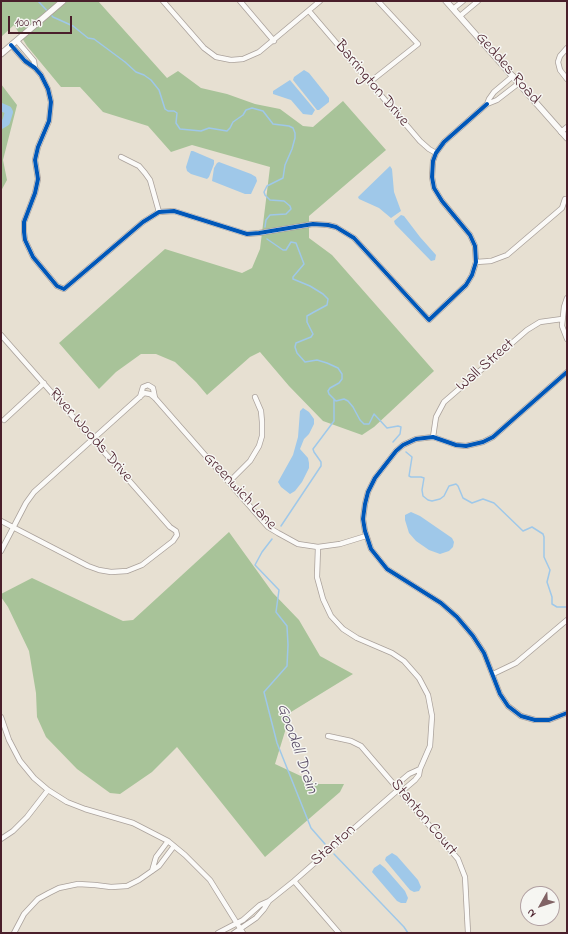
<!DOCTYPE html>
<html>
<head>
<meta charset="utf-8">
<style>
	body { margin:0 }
	#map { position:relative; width:568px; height:934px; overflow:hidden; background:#e7e0d2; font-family:"Indie Flower",sans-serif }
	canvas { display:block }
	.frame { position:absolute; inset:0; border:2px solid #4a1f2b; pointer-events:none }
	.north { position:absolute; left:520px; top:886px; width:40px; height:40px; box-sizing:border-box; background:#f6f6f2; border:1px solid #b1a0a2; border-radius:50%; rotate:231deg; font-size:11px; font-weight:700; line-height:16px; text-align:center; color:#4a1f2b }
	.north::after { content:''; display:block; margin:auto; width:14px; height:18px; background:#816365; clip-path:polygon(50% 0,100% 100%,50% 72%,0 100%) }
	.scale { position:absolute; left:8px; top:16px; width:64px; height:18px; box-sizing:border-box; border:2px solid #4a1f2b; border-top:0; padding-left:5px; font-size:12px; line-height:14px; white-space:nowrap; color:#4a1f2b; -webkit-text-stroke:3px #f6f6f2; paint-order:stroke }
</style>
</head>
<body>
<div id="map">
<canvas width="568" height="934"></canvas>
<div class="frame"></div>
<div class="north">N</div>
<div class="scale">100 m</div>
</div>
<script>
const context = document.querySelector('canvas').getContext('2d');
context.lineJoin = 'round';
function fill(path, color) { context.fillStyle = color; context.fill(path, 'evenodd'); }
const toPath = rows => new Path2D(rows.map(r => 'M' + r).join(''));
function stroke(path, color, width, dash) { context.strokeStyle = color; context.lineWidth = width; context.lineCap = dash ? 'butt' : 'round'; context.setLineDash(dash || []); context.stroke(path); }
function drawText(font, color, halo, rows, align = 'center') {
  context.font = font + ' "Indie Flower",sans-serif'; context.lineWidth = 3; context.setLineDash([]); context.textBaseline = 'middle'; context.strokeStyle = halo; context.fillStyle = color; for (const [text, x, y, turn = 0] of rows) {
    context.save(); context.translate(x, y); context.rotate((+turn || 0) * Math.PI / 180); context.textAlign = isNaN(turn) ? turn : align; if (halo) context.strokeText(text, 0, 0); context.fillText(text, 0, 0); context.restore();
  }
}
fill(toPath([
	[1,1,98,1,167,78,178,71,201,88,227,94,255,104,280,109,303,126,313,127,343,101,386,150,309,216,309,238,332,255,434,371,374,427,362,435,323,421,289,386,260,352,250,357,207,395,196,382,175,362,156,354,141,354,116,372,99,389,59,343,165,249,242,273,252,268,260,249,270,167,192,145,171,152,148,126,103,112,80,87,61,87,27,46,14,25,1,37],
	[1,84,17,105,3,160,7,180,1,191],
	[229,532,273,593,299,620,320,656,353,674,291,712,275,764,318,784,344,784,340,792,265,857,177,747,152,772,120,794,110,793,77,769,46,737,37,717,36,693,29,651,8,607,1,597,1,594,32,578,123,621,133,620]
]), '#a8c399');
fill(toPath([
	[304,70,309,73,329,98,329,102,319,110,317,110,293,80,294,77],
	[290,80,315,110,312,115,303,114,291,100,273,94,273,91],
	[191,151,193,151,214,160,214,164,209,177,207,179,191,174,187,171,186,167],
	[219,162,251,174,256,177,257,181,251,194,245,194,212,181,214,168,217,163],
	[390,166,392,169,394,192,401,211,391,218,379,208,359,199,358,197],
	[401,215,404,216,420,237,436,255,435,260,431,261,395,224,394,221],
	[303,408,309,412,314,419,314,424,309,434,304,439,300,449,308,458,309,463,309,468,302,482,295,491,290,494,281,487,278,482,293,455,298,437,300,411],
	[411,512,420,516,452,538,454,542,453,547,449,551,440,554,429,550,416,541,409,533,405,520,405,515],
	[392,853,397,856,418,880,421,887,419,891,414,892,410,890,385,860,386,857],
	[380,864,385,868,405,891,408,898,406,903,401,903,397,901,372,872,374,868]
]), '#9fc8e9');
stroke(toPath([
	[38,1,53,17,73,26,88,38,94,39,125,62,136,72,144,75,151,80,159,90,165,109,168,111,174,111,177,113,176,123,180,129,201,131,209,128,227,131,230,128,233,122,243,115,246,110,252,108,263,111,273,124,289,126,293,128,295,133,295,138,292,149,285,165,283,178,267,186,264,192,265,195,270,200,284,201,290,206,291,209,286,214,270,215,266,220,265,227],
	[267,239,283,250,286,250,291,242,296,243,304,264,293,277,293,279,310,286,323,294,328,299,327,305,314,312,307,316,307,322,313,334,311,337,296,343,295,347,297,353,305,362,317,360,327,363,338,368,342,374,342,379,339,383,330,388,328,391,329,394,336,401,344,399,348,401,353,407,360,420,364,424,369,424,374,414,387,428,398,426,401,427,400,434,393,442],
	[406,452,412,457,409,476,411,477,421,477,424,478,422,490,423,496,428,500,432,501,440,499,444,496,449,486,456,484,458,486,463,498,472,503,483,499,494,503,523,531,532,527,543,534,544,537,544,557,550,570,547,582,552,597,552,604,557,607,567,607],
	[281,526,321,466,321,462,314,452,313,449,334,421,334,399],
	[272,539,262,552,255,565,279,590,276,612,287,626,288,645,287,666,264,692,277,743,311,828,325,844],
	[334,854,404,927,408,933]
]), '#9fc8e9', 1.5);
stroke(toPath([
	[1,107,8,110,9,112,6,122,1,125]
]), '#9fc8e9', 8);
const minor = toPath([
	[163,1,204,48,216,57,231,60,243,59,259,52,320,1],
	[240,1,274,41],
	[453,9,463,1],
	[309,11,420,141,429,149,436,153],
	[460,16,478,1],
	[17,41,34,61,35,68],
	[11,45,25,61,35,68,41,75,48,89,51,102,49,121,38,147,35,160,38,179,35,193,24,222,24,232,25,240,33,257,57,286,64,289,143,222,159,212,174,211,247,234,259,233,313,224,328,225,336,227,354,238,429,320,466,285,472,275,476,262,475,246,470,235,442,201,434,188,432,177,433,161,436,153,444,142,487,104],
	[567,48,560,56,558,62,560,70,567,79],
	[513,76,494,92,489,99,487,104,497,100,519,83],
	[370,82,418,44,378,1],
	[561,132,567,127],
	[121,157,139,166,145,173,150,180,159,212],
	[476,262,491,261,507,255,562,208,565,199],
	[567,298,564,307,562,326,567,339],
	[1,335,170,527,176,531,177,535,173,541,142,565,127,571,111,572,99,570,88,566,1,521],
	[140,397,143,387,148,385,153,388,155,398],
	[4,420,44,383],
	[433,437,436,417,444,402,527,330,540,322,562,319],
	[229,482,250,461,259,446,262,436,262,422,261,411,255,397],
	[318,547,317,577,323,599,331,616,343,629,357,638,392,653,404,661,419,678,428,695,432,716,430,746,420,769,419,775,415,780,401,792],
	[1,551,26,503,34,492,144,393,150,394,155,398,268,527,278,533,298,544,318,547,340,544,366,536],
	[493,674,516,663,567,620],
	[567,713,549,720,535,720,521,716,508,706,500,694,484,653,473,636,457,617,441,603,387,569,371,549,365,531,363,519,365,504,368,492,375,478,396,451,403,445,416,439,433,437,456,445,466,446,483,442,493,437,567,372],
	[1,717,9,740,20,761,34,778,48,790,67,802,85,809,133,823,168,841,185,855,210,880,243,933],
	[328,736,351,741,361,746,458,859,465,877,468,933],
	[396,785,409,774,420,769],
	[1,839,13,831,27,817,48,790],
	[152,871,156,857,168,841],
	[294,881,339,933],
	[14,933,24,914,38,899,49,893,59,888,78,884,95,885,111,887,127,886,139,880,159,866,174,846],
	[218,933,243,920,260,905,269,901,294,881,399,789],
	[234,933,256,918,264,909,269,901]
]);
const major = toPath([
	[446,1,567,138],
	[1,54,63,1]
]);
stroke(minor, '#aaa19b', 6);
stroke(major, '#aaa19b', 7);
stroke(minor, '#fbfaf8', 4.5);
stroke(major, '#fbfaf8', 5.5);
stroke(toPath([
	[11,45,25,61,35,68,41,75,48,89,51,102,49,121,38,147,35,160,38,179,35,193,24,222,24,232,25,240,33,257,57,286,64,289,143,222,159,212,174,211,247,234,259,233,313,224,328,225,336,227,354,238,429,320,466,285,472,275,476,262,475,246,470,235,442,201,434,188,432,177,433,161,436,153,444,142,487,104],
	[567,713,549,720,535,720,521,716,508,706,500,694,484,653,473,636,457,617,441,603,387,569,371,549,365,531,363,519,365,504,368,492,375,478,396,451,403,445,416,439,433,437,456,445,466,446,483,442,493,437,567,372]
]), '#0057b8', 4);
drawText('16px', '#4a1f2b', '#f6f6f2', [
	["Geddes Road",507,69,49],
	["Barrington Drive",371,84,50],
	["Wall Street",486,366,-41],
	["River Woods Drive",90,436,49],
	["Greenwich Lane",239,492,47],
	["Stanton Court",423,818,50],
	["Stanton",334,846,-41]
]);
drawText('italic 17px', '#5a4e67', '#f6f6f2', [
	["Goodell Drain",296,749,71]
]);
</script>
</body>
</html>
